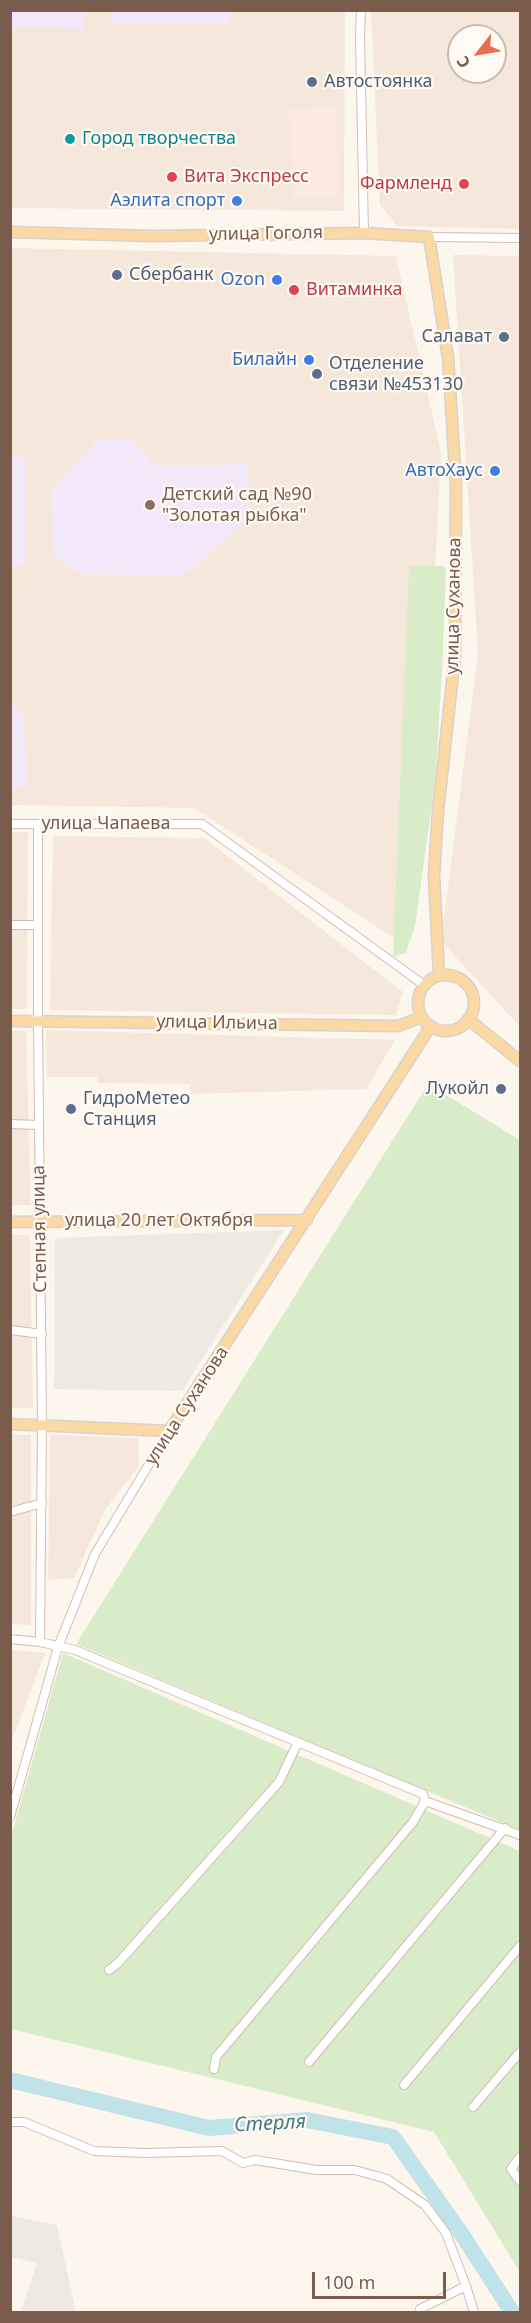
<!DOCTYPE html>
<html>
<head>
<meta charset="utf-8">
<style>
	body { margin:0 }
	#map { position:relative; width:531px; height:2323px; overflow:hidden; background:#fdf6ec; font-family:"Noto Sans",sans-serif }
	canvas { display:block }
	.frame { position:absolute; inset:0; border:12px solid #7a5c4d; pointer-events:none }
	.north { position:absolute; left:447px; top:24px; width:60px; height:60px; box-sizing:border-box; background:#fffaf3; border:2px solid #cabbb1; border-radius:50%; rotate:239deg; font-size:16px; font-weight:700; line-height:24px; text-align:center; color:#7a5c4d }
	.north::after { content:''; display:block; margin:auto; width:21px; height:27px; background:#e76f51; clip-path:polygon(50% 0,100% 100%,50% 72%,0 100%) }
	.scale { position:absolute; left:312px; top:2272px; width:134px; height:27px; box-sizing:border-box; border:3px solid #7a5c4d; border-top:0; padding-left:8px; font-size:18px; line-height:21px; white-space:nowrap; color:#7a5c4d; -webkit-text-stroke:4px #fffaf3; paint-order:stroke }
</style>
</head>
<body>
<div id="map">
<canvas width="531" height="2323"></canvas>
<div class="frame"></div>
<div class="north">С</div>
<div class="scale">100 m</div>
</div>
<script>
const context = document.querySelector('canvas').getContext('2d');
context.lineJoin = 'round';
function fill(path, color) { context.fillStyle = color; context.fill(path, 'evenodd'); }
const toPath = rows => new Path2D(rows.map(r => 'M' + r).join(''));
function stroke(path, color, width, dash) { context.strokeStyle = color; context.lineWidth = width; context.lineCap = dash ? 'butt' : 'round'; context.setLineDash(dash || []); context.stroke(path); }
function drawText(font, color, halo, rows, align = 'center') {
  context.font = font + ' "Noto Sans",sans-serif'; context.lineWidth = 4.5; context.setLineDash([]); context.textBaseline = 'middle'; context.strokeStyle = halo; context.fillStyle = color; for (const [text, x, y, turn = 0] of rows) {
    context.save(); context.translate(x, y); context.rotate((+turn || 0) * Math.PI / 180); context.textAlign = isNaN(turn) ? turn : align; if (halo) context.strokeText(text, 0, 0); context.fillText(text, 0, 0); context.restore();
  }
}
fill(toPath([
	[11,11,345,11,344,211,11,208],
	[371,11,520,11,520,229,397,226,380,205],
	[459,36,495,36,495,72,459,72],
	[11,248,396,256,441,452,423,816,397,940,194,808,11,805],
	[453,255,520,256,520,1027,441,941,478,654],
	[10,832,28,832,27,1009,11,1009],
	[53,836,204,838,403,992,396,1015,50,1010],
	[46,1030,395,1040,366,1089,190,1094,190,1084,97,1083,97,1077,47,1077],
	[10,1031,26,1031,31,1205,11,1205],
	[10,1235,30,1235,33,1408,11,1408],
	[10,1435,31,1435,31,1625,11,1624],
	[50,1435,138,1438,139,1466,105,1510,74,1578,48,1580],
	[11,1650,45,1653,11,1743,10,1650]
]), '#f5e8da');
fill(toPath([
	[336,106,339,197,293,198,289,108]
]), '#fde8e0');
fill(toPath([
	[284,1230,182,1391,54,1389,55,1238],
	[11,2216,57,2225,76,2312,21,2312,37,2263,11,2257]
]), '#efe9e4');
fill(toPath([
	[11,10,84,11,84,29,11,27],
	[111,11,230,11,230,24,111,23],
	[98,439,130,439,155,466,248,464,250,518,184,576,79,574,54,557,50,492],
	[11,456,25,456,25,566,11,566],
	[11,703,24,715,27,788,11,788]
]), '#f3e8fa');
fill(toPath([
	[409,565,443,566,446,570,442,673,435,782,415,926,406,953,393,957],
	[428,1084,520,1140,520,1830,76,1644],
	[63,1653,520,1851,520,2272,434,2132,11,2029,11,1837]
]), '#d8ecc9');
stroke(toPath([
	[10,2080,209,2128,307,2120,393,2137,463,2236,512,2312]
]), '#bfe3e8', 16);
const minor = toPath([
	[361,10,360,36,364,233],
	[429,237,520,238],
	[10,824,202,824,424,985],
	[38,824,38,1020,42,1424,40,1642],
	[10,925,38,925],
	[10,1124,39,1125],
	[10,1330,42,1334],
	[10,1512,42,1503],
	[10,1639,40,1642,75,1650,423,1794,425,1801,413,1822,216,2057,214,2069],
	[425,1801,520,1835],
	[10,1817,58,1647,95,1554,169,1431],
	[109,1970,118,1963,279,1782,298,1742],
	[309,2062,505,1828],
	[404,2085,520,1946],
	[473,2107,520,2052],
	[10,2122,24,2122,94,2151,145,2153,222,2151,243,2163,255,2160,317,2170,355,2170,387,2179,425,2205,446,2233,466,2286,474,2312],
	[520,2157,511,2169,520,2181],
	[420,2309,466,2286]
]);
const major = toPath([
	[10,232,152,236,364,233,429,237,448,357,456,485,455,655,438,811,434,875,439,975],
	'418 1003a28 28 0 1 1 56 0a28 28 0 1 1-56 0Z',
	[468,1019,520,1061],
	[10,1021,398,1026,422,1017],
	[10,1222,307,1220],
	[10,1424,169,1431,431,1026]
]);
stroke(minor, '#d1beb0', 10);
stroke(major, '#dad1cd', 13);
stroke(minor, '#fff', 8);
stroke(major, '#fbd9a5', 10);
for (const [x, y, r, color] of [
	[312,82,6,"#5c6f8a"],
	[70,139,6,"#0f9aa8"],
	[172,177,6,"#e0444e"],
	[464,184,6,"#e0444e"],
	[237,201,6,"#3f7fe0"],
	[117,275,6,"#5c6f8a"],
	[277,280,6,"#3f7fe0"],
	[294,290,6,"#e0444e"],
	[504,337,6,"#5c6f8a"],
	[309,360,6,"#3f7fe0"],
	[317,374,6,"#5c6f8a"],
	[495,471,6,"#3f7fe0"],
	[150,505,6,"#8d6e63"],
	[501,1089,6,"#5c6f8a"],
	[71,1109,6,"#5c6f8a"]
]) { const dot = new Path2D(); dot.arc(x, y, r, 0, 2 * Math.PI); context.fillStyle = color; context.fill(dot); stroke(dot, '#fffaf3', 2); }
drawText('18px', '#4e5e75', '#fffaf3', [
	["Автостоянка",324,82],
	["Сбербанк",129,275],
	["Салават",492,337,"right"],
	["Отделение",329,364],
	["связи №453130",329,385],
	["Лукойл",489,1089,"right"],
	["ГидроМетео",83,1099],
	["Станция",83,1120]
], 'left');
drawText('18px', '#0d838f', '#fffaf3', [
	["Город творчества",82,139]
], 'left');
drawText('18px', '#be3a42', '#fffaf3', [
	["Вита Экспресс",184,177],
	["Фармленд",452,184,"right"],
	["Витаминка",306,290]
], 'left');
drawText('18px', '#366cbe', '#fffaf3', [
	["Аэлита спорт",225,201],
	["Ozon",265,280],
	["Билайн",297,360],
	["АвтоХаус",483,471]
], 'right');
drawText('18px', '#7a5c4d', '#fffaf3', [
	["улица Гоголя",266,234,-1],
	["улица Суханова",454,606,-89],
	["улица Чапаева",106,824],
	["улица Ильича",217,1023,1],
	["улица 20 лет Октября",159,1221],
	["Степная улица",40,1229,-91],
	["улица Суханова",187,1406,-57]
]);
drawText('18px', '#785e54', '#fffaf3', [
	["Детский сад №90",162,495],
	["\"Золотая рыбка\"",162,516]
], 'left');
drawText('italic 20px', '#437c86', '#fffaf3', [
	["Стерля",270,2124,-3]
]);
</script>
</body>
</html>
